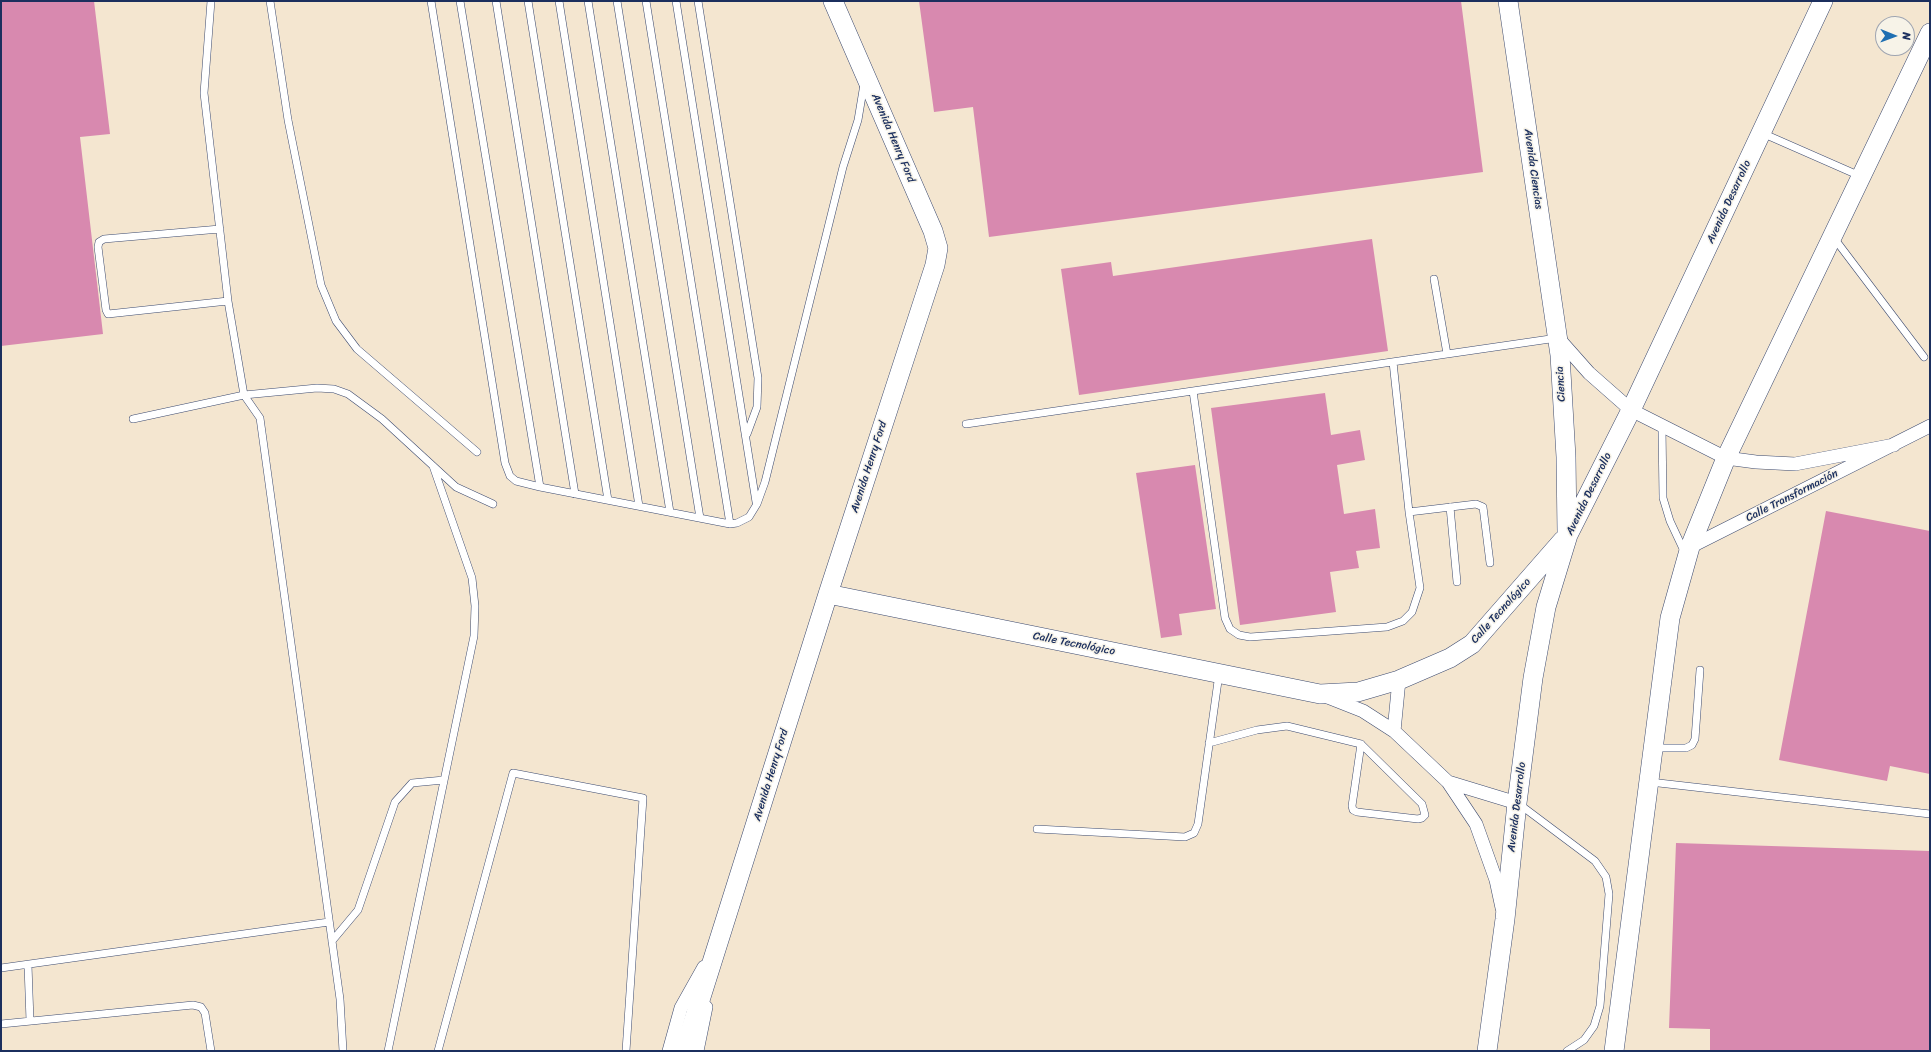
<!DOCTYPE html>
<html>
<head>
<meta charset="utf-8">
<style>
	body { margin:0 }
	#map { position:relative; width:1931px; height:1052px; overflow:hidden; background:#f4e6d0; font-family:Sriracha,sans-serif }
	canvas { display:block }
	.frame { position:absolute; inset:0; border:2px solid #1b2f5e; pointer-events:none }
	.north { position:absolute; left:1875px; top:16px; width:40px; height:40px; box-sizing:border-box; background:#f7f3e8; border:1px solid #9fa5b1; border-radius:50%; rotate:91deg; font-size:11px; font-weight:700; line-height:16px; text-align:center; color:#1b2f5e }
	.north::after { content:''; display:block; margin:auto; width:14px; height:18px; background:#1f6fb2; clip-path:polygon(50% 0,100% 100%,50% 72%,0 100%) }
</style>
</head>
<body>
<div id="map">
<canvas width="1931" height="1052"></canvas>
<div class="frame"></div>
<div class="north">N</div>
</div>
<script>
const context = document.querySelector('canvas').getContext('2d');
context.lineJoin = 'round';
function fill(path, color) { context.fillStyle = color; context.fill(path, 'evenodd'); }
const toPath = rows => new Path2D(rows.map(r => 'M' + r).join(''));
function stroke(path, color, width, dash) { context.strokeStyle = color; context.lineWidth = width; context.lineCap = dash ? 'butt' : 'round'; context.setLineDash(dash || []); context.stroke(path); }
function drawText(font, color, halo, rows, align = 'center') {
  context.font = font + ' Sriracha,sans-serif'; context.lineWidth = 3; context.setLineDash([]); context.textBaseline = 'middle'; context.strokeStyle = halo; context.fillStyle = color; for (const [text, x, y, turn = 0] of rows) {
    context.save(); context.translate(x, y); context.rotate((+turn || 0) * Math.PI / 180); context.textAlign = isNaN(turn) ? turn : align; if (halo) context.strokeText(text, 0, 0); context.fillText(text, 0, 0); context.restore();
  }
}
fill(toPath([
	[1,1,94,1,110,134,80,137,103,334,1,346],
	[919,1,1461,1,1483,172,989,237,973,107,934,112],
	[1372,239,1388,351,1079,395,1061,269,1111,262,1113,276],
	[1325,393,1331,435,1360,430,1365,460,1337,465,1344,514,1375,509,1380,548,1356,551,1359,568,1330,572,1336,612,1240,625,1211,408],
	[1195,465,1216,609,1179,614,1182,635,1161,638,1136,473],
	[1826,511,1930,531,1930,774,1890,766,1887,781,1779,760],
	[1676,843,1930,851,1930,1051,1710,1051,1710,1029,1669,1028]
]), '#d889af');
const lane = toPath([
	[211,1,204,93,228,301,244,395,260,418,340,999,343,1051],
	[270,1,288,120,321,285,336,321,357,349,477,452],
	[431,1,505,463,510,476,516,481,540,487,460,1],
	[496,1,575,494],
	[528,1,608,500],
	[559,1,639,506],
	[588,1,670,512],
	[617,1,700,518],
	[646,1,730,524],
	[676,1,756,502],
	[698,1,758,378,757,407,747,434],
	[1762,133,1860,176],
	[220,229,104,239,99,242,98,247,106,310,108,314,228,301],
	[1834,238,1924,357],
	[1434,279,1447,354],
	[1193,391,1225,618,1230,629,1239,635,1250,637,1387,627,1403,621,1412,612,1420,588,1409,512,1393,362],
	[133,419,244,395,317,388,334,389,348,394,382,419,456,487,493,504],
	[966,424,1557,338],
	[1662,428,1663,498,1670,521,1685,553],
	[540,487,730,524,737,523,749,517,757,504,765,482,843,167,858,120,864,84],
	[1450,507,1457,582],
	[1409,512,1476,504,1483,507,1490,563],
	[1209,743,1257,730,1287,726,1361,744,1422,804,1425,815,1422,818,1418,819,1357,812,1353,810,1352,806,1361,744],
	[1655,748,1686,748,1692,745,1695,739,1700,670],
	[1650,782,1930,814],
	[1519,804,1595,861,1606,877,1609,894,1600,1006,1594,1026,1584,1040,1567,1051],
	[1037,829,1185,837,1194,833,1198,824,1219,674],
	[332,941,358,910,395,802,412,783,444,780],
	[28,965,30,1021],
	[1,968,329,922],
	[1,1024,193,1005,201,1007,205,1013,211,1051],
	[388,1051,474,636,475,606,472,578,433,466],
	[438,1051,513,773,643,798,626,1051]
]);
const street = toPath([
	[1558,338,1589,373,1631,410,1726,458,1756,462,1795,464,1894,445],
	[1690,547,1930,426],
	[1325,696,1363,711,1394,731,1448,782,1476,824,1496,880,1502,908],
	[1394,731,1399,680],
	[1448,782,1517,803],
	[669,1051,681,1008,704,967],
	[697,1051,706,1007]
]);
const secondary = toPath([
	[1508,1,1560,355,1566,457,1567,532],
	[828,594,1320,694,1358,692,1399,680,1450,658,1472,644,1563,540],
	[684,1051,828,594,935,265,938,248,933,231,833,1],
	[1487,1051,1505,919,1517,803,1533,678,1546,607,1568,535,1631,410,1823,1],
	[1614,1051,1670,618,1690,547,1726,458,1930,33]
]);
stroke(lane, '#3c4a6f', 8);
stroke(street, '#3c4a6f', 14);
stroke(secondary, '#3c4a6f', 20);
stroke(lane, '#fff', 7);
stroke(street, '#fff', 13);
stroke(secondary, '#fff', 19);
drawText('11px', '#1b2f5e', '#f7f3e8', [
	["Avenida Henry Ford",893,138,67],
	["Avenida Ciencias",1533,169,82],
	["Avenida Desarrollo",1729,202,-65],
	["Ciencia",1561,384,-93],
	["Avenida Henry Ford",869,467,-72],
	["Avenida Desarrollo",1589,494,-64],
	["Calle Transformación",1792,496,-27],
	["Calle Tecnológico",1501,611,-48],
	["Calle Tecnológico",1074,644,11],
	["Avenida Henry Ford",771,775,-73],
	["Avenida Desarrollo",1517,807,-83]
]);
</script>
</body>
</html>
